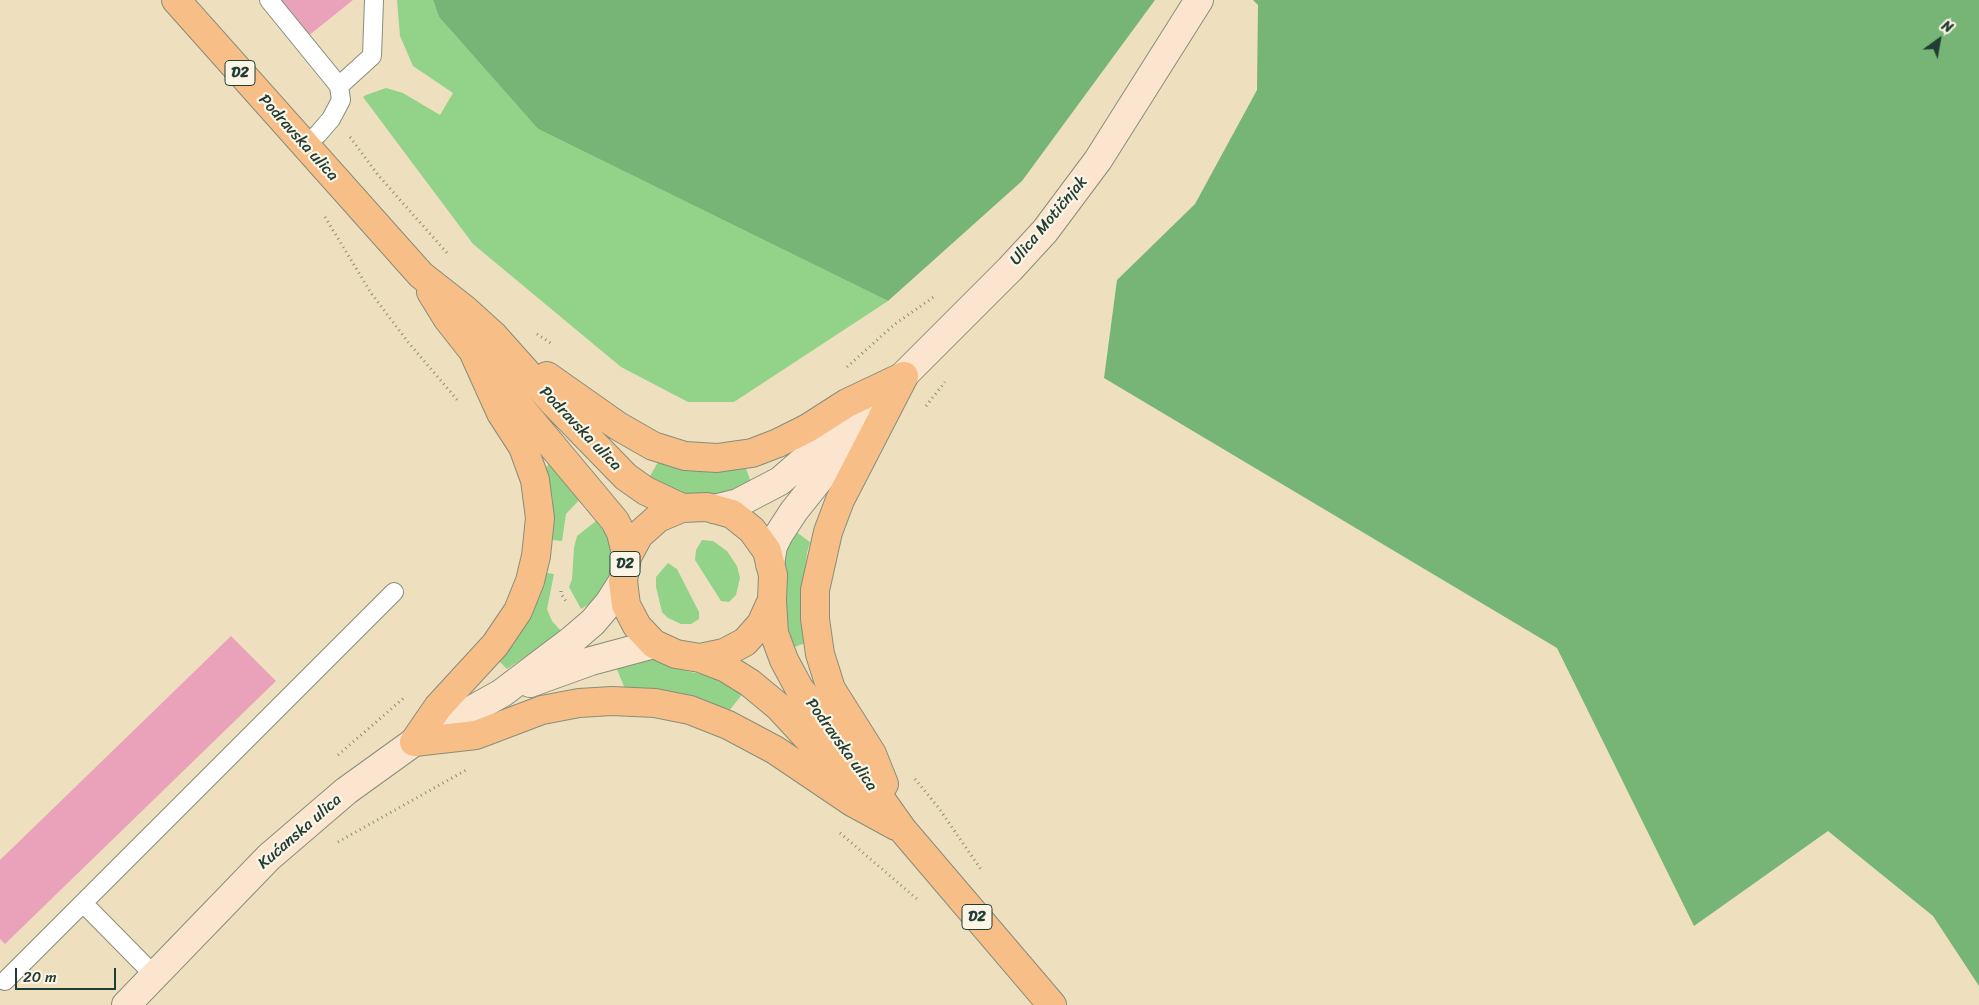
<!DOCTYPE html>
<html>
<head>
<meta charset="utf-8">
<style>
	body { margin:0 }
	#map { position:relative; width:1979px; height:1005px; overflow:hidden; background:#eee0bf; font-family:Sriracha,sans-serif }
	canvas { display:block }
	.north { position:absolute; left:1914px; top:15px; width:50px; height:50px; -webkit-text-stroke:4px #fcf5e5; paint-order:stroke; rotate:32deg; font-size:14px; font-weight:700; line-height:20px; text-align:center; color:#1f3d34 }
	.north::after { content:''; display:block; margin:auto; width:18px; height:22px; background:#1f3d34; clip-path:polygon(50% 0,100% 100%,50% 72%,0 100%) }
	.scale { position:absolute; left:15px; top:968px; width:101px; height:22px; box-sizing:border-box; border:2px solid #1f3d34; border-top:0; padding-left:6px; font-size:15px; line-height:18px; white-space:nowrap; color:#1f3d34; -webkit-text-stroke:4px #fcf5e5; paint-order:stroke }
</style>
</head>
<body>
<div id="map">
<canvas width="1979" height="1005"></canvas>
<div class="north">N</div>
<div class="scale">20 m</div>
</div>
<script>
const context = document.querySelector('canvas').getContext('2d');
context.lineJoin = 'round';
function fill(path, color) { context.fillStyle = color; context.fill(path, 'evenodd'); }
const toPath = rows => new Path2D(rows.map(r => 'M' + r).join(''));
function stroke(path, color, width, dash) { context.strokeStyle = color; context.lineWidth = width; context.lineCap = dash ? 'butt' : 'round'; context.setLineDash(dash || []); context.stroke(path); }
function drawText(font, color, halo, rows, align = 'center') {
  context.font = font + ' Sriracha,sans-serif'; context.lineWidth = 4.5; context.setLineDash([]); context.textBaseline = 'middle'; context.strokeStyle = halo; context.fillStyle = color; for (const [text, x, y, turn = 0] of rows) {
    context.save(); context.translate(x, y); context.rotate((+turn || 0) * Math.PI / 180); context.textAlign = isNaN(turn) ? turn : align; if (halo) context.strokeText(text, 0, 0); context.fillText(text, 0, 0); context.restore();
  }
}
fill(toPath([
	[397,0,433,0,439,17,538,129,888,301,734,402,688,402,621,367,473,244,363,97,366,95,386,88,403,93,440,115,453,93,413,66,400,36],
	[553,459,582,497,566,514,562,541,553,540,553,500,544,470],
	[658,462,674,468,694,469,745,466,751,482,728,493,687,499,648,480],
	[596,521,608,536,612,547,612,568,606,584,596,600,581,609,569,587,572,579,574,548,577,536],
	[795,531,810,542,807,553,802,591,805,643,792,648,782,609,779,582,787,549],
	[702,540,713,541,727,551,737,566,740,578,736,595,729,602,721,601,695,560,696,550],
	[668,563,677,569,699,612,699,619,691,624,681,624,668,618,662,612,656,587,656,577],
	[547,573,554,574,547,609,552,621,562,632,507,669,498,660,535,605],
	[654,659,674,668,695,673,714,675,744,692,729,711,625,689,616,667]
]), '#93d389');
fill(toPath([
	[433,0,1155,0,1022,181,888,301,538,129,439,17],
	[1253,0,1979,0,1979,986,1933,916,1828,831,1694,926,1557,648,1104,378,1117,280,1195,204,1257,90,1258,5]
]), '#76b575');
fill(toPath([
	[277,0,353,0,307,37],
	[231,636,276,681,5,944,0,939,0,860]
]), '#eaa2bb');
const lane = toPath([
	[269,0,339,86,341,100,331,119,318,134,305,145],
	[339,86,372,56,374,0],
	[83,903,154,975],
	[5,981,394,592]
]);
const secondary = toPath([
	[714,509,738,503,780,481,818,448,865,414,1010,269,1045,231,1098,160,1199,0],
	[770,564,773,546,779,534,794,511,833,462,856,428],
	[530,683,591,661,654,644],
	[126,1005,269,857,346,791,414,742,502,693,572,640,593,622,609,603,623,581]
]);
const primary = toPath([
	[176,0,421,275,463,308,494,336,552,401,626,477,646,491,682,508],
	[431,292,447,318,473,351,615,521,621,533,627,557],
	[547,376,618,426,653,446,685,456,717,458,752,453,778,443,808,428,847,403,904,376],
	[772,600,761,624,745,642,724,653,700,658,676,654,654,644,637,626,626,605,623,581,627,557,639,535,658,518,682,508,707,507,732,514,752,530,767,551,773,575,772,600,774,633,784,660,799,688,834,733,902,829,1052,1005],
	[700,658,726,668,750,683,779,707,816,747,856,785],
	[414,742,476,735,542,710,579,703,612,701,655,703,690,710,728,725,775,750,852,802,896,826],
	[414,742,438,707,495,645,518,611,530,581,536,556,540,518,535,480,523,447,501,413,473,351],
	[884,784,872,754,831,689,820,654,815,619,815,590,828,532,840,500,904,376]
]);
stroke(lane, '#868e7a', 20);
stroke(secondary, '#868e7a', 30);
stroke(primary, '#868e7a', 30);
stroke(toPath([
	[350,137,378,175,449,255],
	[325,217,371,293,408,342,459,402],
	[537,334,552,344],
	[847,367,895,324,935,296],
	[926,406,945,382],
	[561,591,561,594,567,603],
	[338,755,405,697],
	[915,779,938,807,982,871],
	[840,833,917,899],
	[338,842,468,769]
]), '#868e7a', 3, [1, 4]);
stroke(lane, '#fff', 18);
stroke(secondary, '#fce5cf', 28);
stroke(primary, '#f7be88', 28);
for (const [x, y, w] of [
	[240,73,30],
	[625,564,30],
	[977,917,30]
]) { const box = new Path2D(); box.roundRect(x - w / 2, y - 12.5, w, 25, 4); context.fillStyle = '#fcf5e5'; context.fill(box); stroke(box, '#1f3d34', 1); }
drawText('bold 15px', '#1f3d34', null, [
	["D2",240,73],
	["D2",625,564],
	["D2",977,917]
]);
drawText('16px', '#1f3d34', '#fcf5e5', [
	["Podravska ulica",298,138,48],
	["Ulica Motičnjak",1049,221,-50],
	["Podravska ulica",580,429,46],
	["Podravska ulica",841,745,54],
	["Kućanska ulica",300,832,-41]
]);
</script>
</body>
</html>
